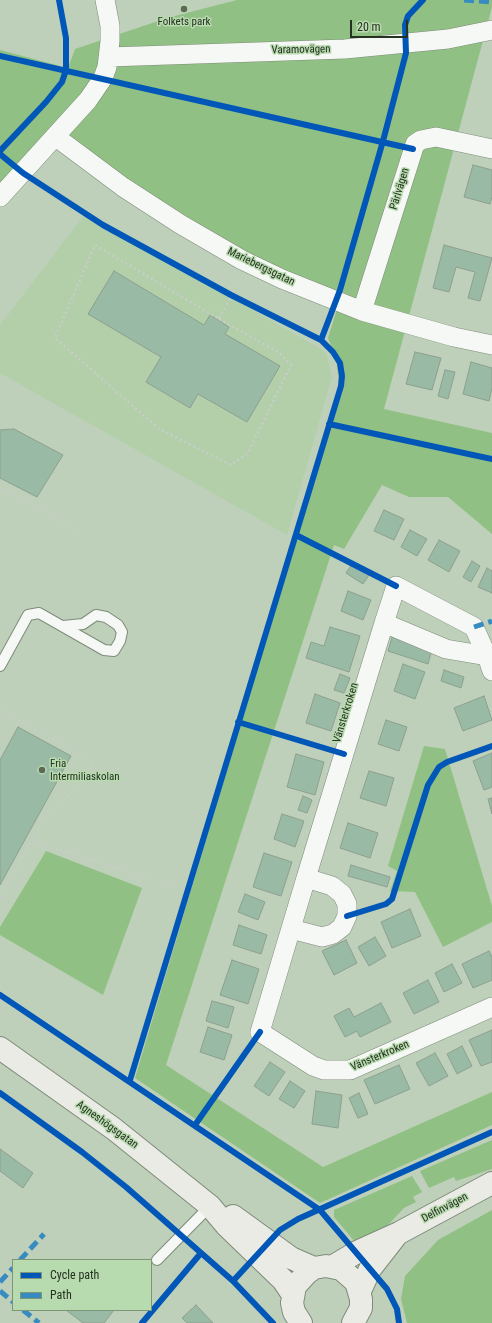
<!DOCTYPE html>
<html>
<head>
<meta charset="utf-8">
<style>
	body { margin:0 }
	#map { position:relative; width:492px; height:1323px; overflow:hidden; background:#bed0b9; font-family:"Roboto Condensed",sans-serif }
	canvas { display:block }
	.legend { position:absolute; left:12px; top:1259px; width:140px; height:52px; box-sizing:border-box; background:#b8daaf; border:1px solid #7d9776; margin:0; padding:5px 7px; list-style:none; font-size:12px; color:#253221 }
	.legend li { display:flex; align-items:center; gap:8px; height:20px }
	.legend b { width:20px; border:1px solid #7d9776 }
	.scale { position:absolute; left:350px; top:20px; width:58px; height:18px; box-sizing:border-box; border:2px solid #253221; border-top:0; padding-left:5px; font-size:12px; line-height:14px; white-space:nowrap; color:#253221; -webkit-text-stroke:3px #b8daaf; paint-order:stroke }
</style>
</head>
<body>
<div id="map">
<canvas width="492" height="1323"></canvas>
<ul class="legend">
<li><b style="height:5px;background:#0057b8"></b>Cycle path</li>
<li><b style="height:5px;background:#388bc0"></b>Path</li>
</ul>
<div class="scale">20 m</div>
</div>
<script>
const context = document.querySelector('canvas').getContext('2d');
context.lineJoin = 'round';
function fill(path, color) { context.fillStyle = color; context.fill(path, 'evenodd'); }
const toPath = rows => new Path2D(rows.map(r => 'M' + r).join(''));
function stroke(path, color, width, dash) { context.strokeStyle = color; context.lineWidth = width; context.lineCap = dash ? 'butt' : 'round'; context.setLineDash(dash || []); context.stroke(path); }
function drawText(font, color, halo, rows, align = 'center') {
  context.font = font + ' "Roboto Condensed",sans-serif'; context.lineWidth = 3; context.setLineDash([]); context.textBaseline = 'middle'; context.strokeStyle = halo; context.fillStyle = color; for (const [text, x, y, turn = 0] of rows) {
    context.save(); context.translate(x, y); context.rotate((+turn || 0) * Math.PI / 180); context.textAlign = isNaN(turn) ? turn : align; if (halo) context.strokeText(text, 0, 0); context.fillText(text, 0, 0); context.restore();
  }
}
fill(toPath([
	[85,214,326,352,332,377,287,535,0,373,0,325]
]), '#b2cfaa');
fill(toPath([
	[237,0,492,0,492,7,384,409,492,433,492,534,448,497,409,497,382,485,344,549,334,545,166,1065,323,1167,492,1092,492,1125,320,1203,135,1078,330,424,339,385,336,357,328,338,342,293,253,258,142,193,60,133,0,199,0,50,68,68,75,49,167,18],
	[424,746,445,749,492,906,492,922,443,947,415,892,390,891,397,871,388,866],
	[46,851,142,888,103,995,0,935,0,927],
	[492,1140,492,1169,456,1181,454,1177,429,1188,420,1171],
	[412,1176,422,1192,413,1197,416,1202,404,1208,388,1225,355,1242,334,1217,334,1210],
	[492,1210,492,1323,407,1323,401,1299,405,1276,438,1240]
]), '#91c084');
const building = toPath([
	[473,165,492,170,492,197,490,204,464,197,473,165],
	[444,245,492,258,480,301,468,298,475,272,456,267,449,292,433,288,444,245],
	[114,271,204,325,210,315,229,327,225,334,280,366,247,422,198,394,190,408,146,382,161,357,88,314,114,271],
	[415,352,441,358,432,390,406,384,415,352],
	[471,362,492,368,492,388,489,401,463,394,471,362],
	[445,370,455,372,448,399,438,396,445,370],
	[14,429,63,455,37,497,0,478,0,430,14,429],
	[384,510,404,519,394,540,374,531,384,510],
	[410,530,427,539,417,556,401,547,410,530],
	[439,540,460,551,449,572,428,560,439,540],
	[472,561,480,566,471,582,463,577,472,561],
	[352,564,369,575,363,584,346,573,352,564],
	[487,568,492,571,492,593,478,587,487,568],
	[348,591,371,600,363,620,341,611,348,591],
	[330,627,360,636,349,672,306,658,311,642,324,646,330,627],
	[393,634,433,646,428,664,388,651,393,634],
	[403,664,425,672,415,699,394,691,403,664],
	[444,670,464,677,461,688,441,681,444,670],
	[340,674,350,678,344,693,334,690,340,674],
	[315,694,340,703,331,731,306,723,315,694],
	[484,696,492,720,463,731,454,708,484,696],
	[386,720,407,727,399,751,378,744,386,720],
	[18,727,71,756,0,885,0,760,18,727],
	[492,753,492,787,484,790,473,761,492,753],
	[296,754,324,762,315,795,287,787,296,754],
	[369,771,394,778,386,806,360,798,369,771],
	[303,796,312,800,307,813,298,810,303,796],
	[492,798,492,814,488,799,492,798],
	[282,814,304,821,295,847,274,839,282,814],
	[348,823,378,833,370,858,340,848,348,823],
	[264,853,292,862,281,896,253,887,264,853],
	[351,865,390,877,387,887,348,876,351,865],
	[245,894,265,902,258,920,238,912,245,894],
	[410,909,421,936,392,948,381,922,410,909],
	[239,925,267,935,261,954,233,945,239,925],
	[375,937,386,956,369,966,358,947,375,937],
	[346,940,357,963,334,975,322,951,346,940],
	[489,951,492,957,492,980,473,988,462,964,489,951],
	[232,960,259,969,248,1004,220,995,232,960],
	[452,964,462,983,444,992,435,973,452,964],
	[428,980,439,1002,414,1014,403,993,428,980],
	[212,1001,234,1007,228,1028,206,1021,212,1001],
	[381,1003,391,1022,360,1037,357,1031,345,1037,334,1016,349,1008,354,1017,381,1003],
	[208,1027,232,1035,224,1060,200,1052,208,1027],
	[492,1030,492,1062,481,1066,469,1040,492,1030],
	[462,1046,472,1066,457,1074,447,1054,462,1046],
	[435,1053,448,1076,429,1086,416,1063,435,1053],
	[270,1062,285,1072,269,1096,254,1086,270,1062],
	[399,1065,410,1089,375,1104,364,1080,399,1065],
	[290,1081,305,1091,294,1108,279,1099,290,1081],
	[316,1091,342,1095,338,1128,312,1124,316,1091],
	[359,1093,368,1114,358,1118,349,1098,359,1093],
	[0,1149,33,1173,23,1188,0,1171,0,1149],
	[196,1305,213,1323,187,1323,182,1318,196,1305],
	[66,1310,114,1310,104,1323,83,1323,66,1310]
]);
fill(building, '#99baa4');
stroke(building, '#8e9f90', 1);
const lane = toPath([
	[0,666,28,615,39,613,104,650,114,651,120,641,122,632,118,625,106,617,96,615,83,624,63,626],
	[157,1260,210,1206]
]);
const street = toPath([
	[109,57,345,49,448,39,492,30],
	[56,137,123,187,180,224,242,260,282,279,362,311,454,337,492,345],
	[0,197,88,100,103,78,107,67,110,41,110,26,105,0],
	[362,311,415,144,421,140,436,137,492,149],
	[487,656,446,649,384,623,396,586,474,627,487,656,492,671],
	[306,878,384,623],
	[291,929,322,937,333,934,342,927,347,916,347,904,342,894,332,886,306,878,260,1032,313,1066,324,1070,350,1070,492,1007]
]);
const secondary = toPath([
	[0,1048,114,1129,210,1206,226,1225,283,1280,293,1295],
	[233,1216,291,1258,314,1268],
	[332,1267,357,1252,399,1233,492,1183],
	[360,1291,370,1269,395,1237],
	[301,1323,294,1312,292,1303,295,1286,307,1273,314,1268,326,1266,341,1269,356,1282,361,1299,361,1308,353,1323]
]);
stroke(lane, '#7e8b7a', 12);
stroke(street, '#7e8b7a', 20);
stroke(secondary, '#7e8b7a', 24);
stroke(toPath([
	[219,319,278,352,291,365,248,453,231,465,159,429,55,338,95,245,219,319,240,279],
	[0,490,12,493,82,533],
	[0,710,94,762,75,791,46,815,31,841],
	[0,897,31,841,187,890],
	[414,1167,427,1192]
]), '#c8cdc7', 2.5, [2, 3]);
stroke(lane, '#f5f8f4', 10);
stroke(street, '#f5f8f4', 19);
stroke(secondary, '#eaebe5', 22);
stroke(toPath([
	[464,0,492,2],
	[474,627,492,621],
	[20,1260,44,1234],
	[0,1282,13,1268],
	[0,1291,13,1302],
	[23,1310,39,1323]
]), '#388bc0', 5, [10, 5]);
stroke(toPath([
	[0,56,413,149],
	[0,151,46,102,62,82,66,70,66,38,59,0],
	[0,154,23,173,103,225,231,295,321,340,333,352,340,363,342,376,341,386,130,1080],
	[321,340,340,290,383,141,406,53,405,25,408,16,423,0],
	[329,424,492,459],
	[296,535,396,586],
	[238,722,344,754],
	[347,916,386,904,392,899,428,785,439,767,447,762,492,746],
	[0,995,320,1210,387,1289,397,1309,399,1323],
	[0,1093,82,1152,126,1187,233,1281,273,1323],
	[195,1125,260,1032],
	[233,1281,280,1230,298,1219,492,1132],
	[142,1323,201,1253]
]), '#0057b8', 6);
for (const [x, y, r, color] of [
	[184,9,4,"#5b6956"],
	[42,770,4,"#5b6956"]
]) { const dot = new Path2D(); dot.arc(x, y, r, 0, 2 * Math.PI); context.fillStyle = color; context.fill(dot); stroke(dot, '#b8daaf', 1.5); }
drawText('11px', '#253221', '#b8daaf', [
	["Folkets park",184,22],
	["Fria",50,764,"left"],
	["Intermiliaskolan",50,777,"left"]
]);
drawText('11px', '#253221', '#b8daaf', [
	["Varamovägen",301,50,-1],
	["Pärlvägen",400,189,-73],
	["Mariebergsgatan",261,267,26],
	["Vänsterkroken",346,713,-73],
	["Vänsterkroken",380,1056,-23],
	["Agneshögsgatan",107,1125,36],
	["Delfinvägen",445,1208,-28]
]);
</script>
</body>
</html>
